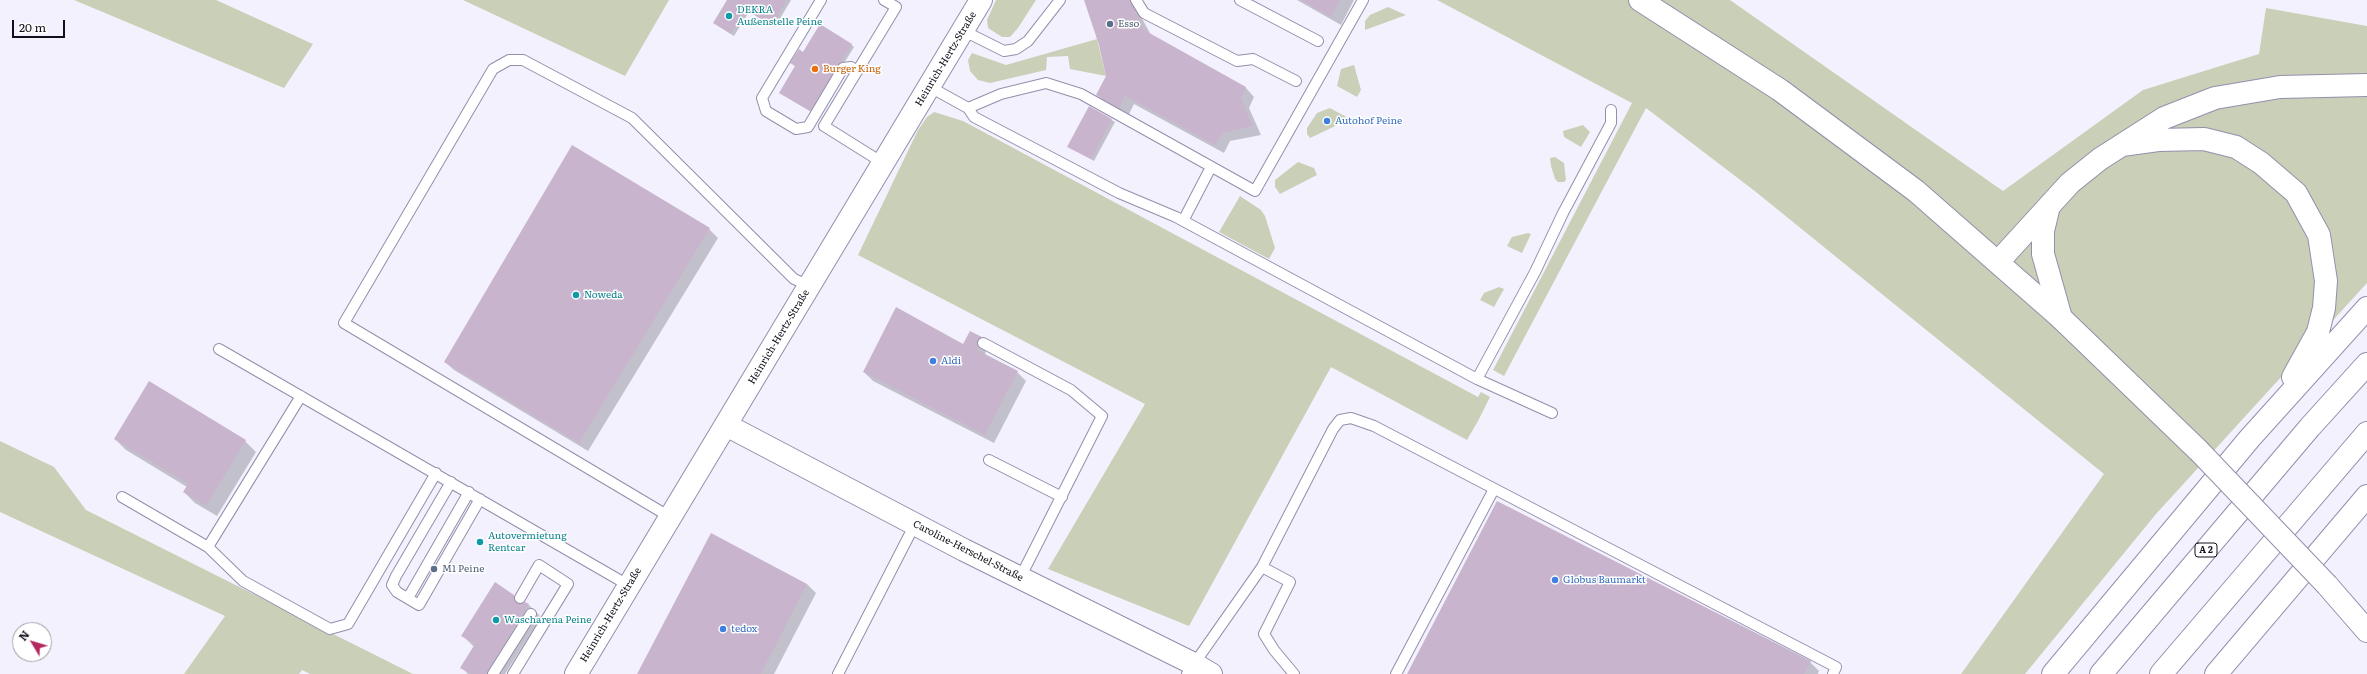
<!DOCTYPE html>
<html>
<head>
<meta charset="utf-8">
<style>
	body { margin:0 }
	#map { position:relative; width:2367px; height:674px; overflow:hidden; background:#f3f1fe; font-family:Literata,serif }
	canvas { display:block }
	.north { position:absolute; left:12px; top:622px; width:40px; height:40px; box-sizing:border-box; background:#fff; border:1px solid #a09fa3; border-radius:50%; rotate:308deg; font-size:11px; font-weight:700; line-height:16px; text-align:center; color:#11101a }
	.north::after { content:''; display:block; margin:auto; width:14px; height:18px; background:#b5285f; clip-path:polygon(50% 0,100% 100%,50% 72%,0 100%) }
	.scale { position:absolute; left:12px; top:20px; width:53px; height:18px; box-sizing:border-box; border:2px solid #11101a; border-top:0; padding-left:5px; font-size:12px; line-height:14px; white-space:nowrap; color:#11101a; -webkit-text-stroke:3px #fff; paint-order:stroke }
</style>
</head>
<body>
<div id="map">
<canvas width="2367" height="674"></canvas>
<div class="north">N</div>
<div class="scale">20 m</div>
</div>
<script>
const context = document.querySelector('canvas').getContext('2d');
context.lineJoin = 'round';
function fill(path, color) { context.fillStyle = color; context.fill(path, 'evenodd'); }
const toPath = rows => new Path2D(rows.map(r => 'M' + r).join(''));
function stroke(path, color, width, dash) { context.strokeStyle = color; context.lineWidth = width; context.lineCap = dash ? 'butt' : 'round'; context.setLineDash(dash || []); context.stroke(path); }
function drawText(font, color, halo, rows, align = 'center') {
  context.font = font + ' Literata,serif'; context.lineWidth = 3; context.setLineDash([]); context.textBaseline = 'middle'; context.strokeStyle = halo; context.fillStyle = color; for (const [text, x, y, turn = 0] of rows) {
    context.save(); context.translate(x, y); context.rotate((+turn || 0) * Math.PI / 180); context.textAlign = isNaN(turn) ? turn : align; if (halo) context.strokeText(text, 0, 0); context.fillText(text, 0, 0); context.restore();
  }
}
fill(toPath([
	[74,0,216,0,313,44,284,88],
	[463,0,669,0,625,76],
	[996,0,1036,0,1018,28,1010,37,1002,37,988,28,987,20],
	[1437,0,1730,0,2003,191,2143,90,2259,54,2266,8,2367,26,2367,283,2156,514,2025,674,1961,674,2104,474,1756,192,1646,108,1504,376,1493,370,1632,103],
	[1388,7,1406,15,1365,30,1365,21,1370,15],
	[1097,39,1106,76,1070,69,1068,56,1047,57,1046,70,990,83,978,80,970,71,968,60,972,53,1006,65],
	[1354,65,1361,90,1357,97,1337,86,1341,69],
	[1330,108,1350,119,1310,138,1307,134,1307,128,1317,113],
	[934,112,963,121,1478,397,1481,392,1490,397,1478,421,1467,440,1331,367,1189,626,1048,569,1145,404,858,255,918,130,927,117],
	[1583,125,1590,132,1581,147,1564,137,1563,131],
	[1555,157,1564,163,1566,180,1564,182,1558,182,1555,179,1551,166,1550,158],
	[1298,162,1314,168,1317,175,1280,194,1275,187,1275,180],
	[1240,196,1261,210,1265,216,1275,248,1269,259,1219,232],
	[1528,233,1531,234,1522,253,1507,246,1512,237],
	[1499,287,1504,289,1494,307,1480,300,1484,293],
	[0,441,54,467,86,510,413,674,310,674,302,670,299,674,184,674,225,616,0,512]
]), '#cad0b7');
fill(toPath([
	[728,0,791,0,775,27,749,12,734,36,714,23],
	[1085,0,1139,0,1139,13,1151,35,1246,88,1254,97,1249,108,1261,135,1230,141,1224,153,1134,104,1128,116,1106,103,1097,95,1107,76,1100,45],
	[1297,0,1354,0,1341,25],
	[851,44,854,47,813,113,780,93,796,67,792,63,804,53],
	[1090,107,1115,122,1094,161,1069,147],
	[709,229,718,238,588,451,454,370,445,362],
	[970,332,981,338,990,346,986,349,985,356,1017,372,1026,381,994,443,873,381,864,372,963,345],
	[115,439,245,441,256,452,217,516,195,503,184,492,187,487,126,450],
	[807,584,816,593,774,674,638,674],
	[514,596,523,604,525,603,529,605,541,617,505,674,468,674,462,668,474,647,463,636],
	[1810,662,1819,671,1818,674,1408,674]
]), '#0003');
fill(toPath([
	[727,0,787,0,772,25,746,10,731,34,713,23],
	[1084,0,1130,0,1144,30,1246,87,1241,98,1253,126,1222,133,1215,145,1125,96,1119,108,1096,95,1106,76,1099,45],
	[1301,0,1340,0,1331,17],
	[820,24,852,44,810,111,779,93,795,66,790,63,799,49,803,52],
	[1089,106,1112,119,1091,159,1067,147],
	[572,145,710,228,579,443,444,362],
	[896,307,963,344,970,331,982,337,977,340,977,350,1018,371,985,435,863,372],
	[149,381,246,440,206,506,183,492,188,484,114,439],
	[1497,501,1811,661,1804,674,1407,674],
	[711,533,807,584,761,674,637,674],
	[495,582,514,595,514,598,516,603,520,604,525,602,529,604,486,674,471,674,460,668,475,644,461,636]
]), '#c8b4cd');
const lane = toPath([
	[821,0,762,98,766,111,796,129,808,127,843,68,851,67,857,71],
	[1136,0,1144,13,1237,61,1253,59,1296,81],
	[1240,0,1318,41],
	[964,31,1004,51,1016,49,1028,41,1060,0],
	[930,87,968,108,974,117,1119,193,1176,217,1477,379,1552,413],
	[968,108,1001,94,1046,83,1081,94,1255,191,1363,0],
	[883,163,824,126,896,7,884,0],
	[1183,221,1211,167],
	[983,343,1071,390,1102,416,1020,578],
	[219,349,628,585],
	[1477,379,1535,272,1563,213,1611,123,1611,110],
	[989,460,1062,497],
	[451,482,396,576,392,585,397,592,419,605,480,499],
	[122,497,208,547,301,396],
	[670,517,344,323,493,69,509,60,523,60,632,118,794,279,810,286],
	[208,547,243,581,330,629,348,624,436,473],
	[1262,567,1290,582,1264,634,1274,650,1294,674],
	[408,598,469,492],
	[493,674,531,614],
	[513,674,568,584,539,565,520,598],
	[838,674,915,524],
	[1187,674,1262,567,1333,429,1340,420,1351,418,1374,426,1836,667,1833,674],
	[1396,674,1494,489]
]);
const secondary = toPath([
	[1640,0,1780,90,1916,191,2061,318,2199,451],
	[726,425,964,550,1194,664,1211,674],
	[2327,585,2367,631],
	[576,674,981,0]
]);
const highway = toPath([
	[2122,145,2158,140,2204,139,2236,147,2261,163,2296,193,2319,235,2326,281,2324,308,2318,332,2293,377],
	[2049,206,2043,231,2043,254,2061,318],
	[1998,262,2070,183,2100,159,2164,118,2215,98,2280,87,2367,85],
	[2053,674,2250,438,2367,308],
	[2101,674,2310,427,2367,364],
	[2161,674,2367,433],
	[2216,674,2367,496]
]);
stroke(lane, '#928fab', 12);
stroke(secondary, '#928fab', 24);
stroke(highway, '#928fab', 24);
stroke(lane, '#fff', 10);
stroke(secondary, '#fff', 22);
stroke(highway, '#fff', 22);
const secondaryBridge = toPath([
	[2199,451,2327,585]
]);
stroke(secondaryBridge, '#928fab', 24, []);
stroke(secondaryBridge, '#fff', 22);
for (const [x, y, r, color] of [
	[729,16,4,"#0f9aa8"],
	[1110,24,4,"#5c6f8a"],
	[815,69,4,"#e8710a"],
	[1327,121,4,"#3f7fe0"],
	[576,295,4,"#0f9aa8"],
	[933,361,4,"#3f7fe0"],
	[480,542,4,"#0f9aa8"],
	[434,569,4,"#5c6f8a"],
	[1555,580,4,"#3f7fe0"],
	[496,620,4,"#0f9aa8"],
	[723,629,4,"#3f7fe0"]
]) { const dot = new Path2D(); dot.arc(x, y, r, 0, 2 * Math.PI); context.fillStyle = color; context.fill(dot); stroke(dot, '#fff', 1.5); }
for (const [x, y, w] of [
	[2206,550,22]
]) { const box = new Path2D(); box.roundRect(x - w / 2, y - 7, w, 14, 3); context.fillStyle = '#fff'; context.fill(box); stroke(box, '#11101a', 1); }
drawText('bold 9px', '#11101a', null, [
	["A 2",2206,550]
]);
drawText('10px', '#0d838f', '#fff', [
	["DEKRA",737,10],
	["Außenstelle Peine",737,22],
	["Noweda",584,295],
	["Autovermietung",488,536],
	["Rentcar",488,548],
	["Wascharena Peine",504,620]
], 'left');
drawText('10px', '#4e5e75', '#fff', [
	["Esso",1118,24],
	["M1 Peine",442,569]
], 'left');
drawText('10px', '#11101a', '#fff', [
	["Heinrich-Hertz-Straße",946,59,-59],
	["Heinrich-Hertz-Straße",779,337,-59],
	["Caroline-Herschel-Straße",968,551,27],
	["Heinrich-Hertz-Straße",611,615,-59]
]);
drawText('10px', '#c56008', '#fff', [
	["Burger King",823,69]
], 'left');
drawText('10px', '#366cbe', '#fff', [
	["Autohof Peine",1335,121],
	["Aldi",941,361],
	["Globus Baumarkt",1563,580],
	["tedox",731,629]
], 'left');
</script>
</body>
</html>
